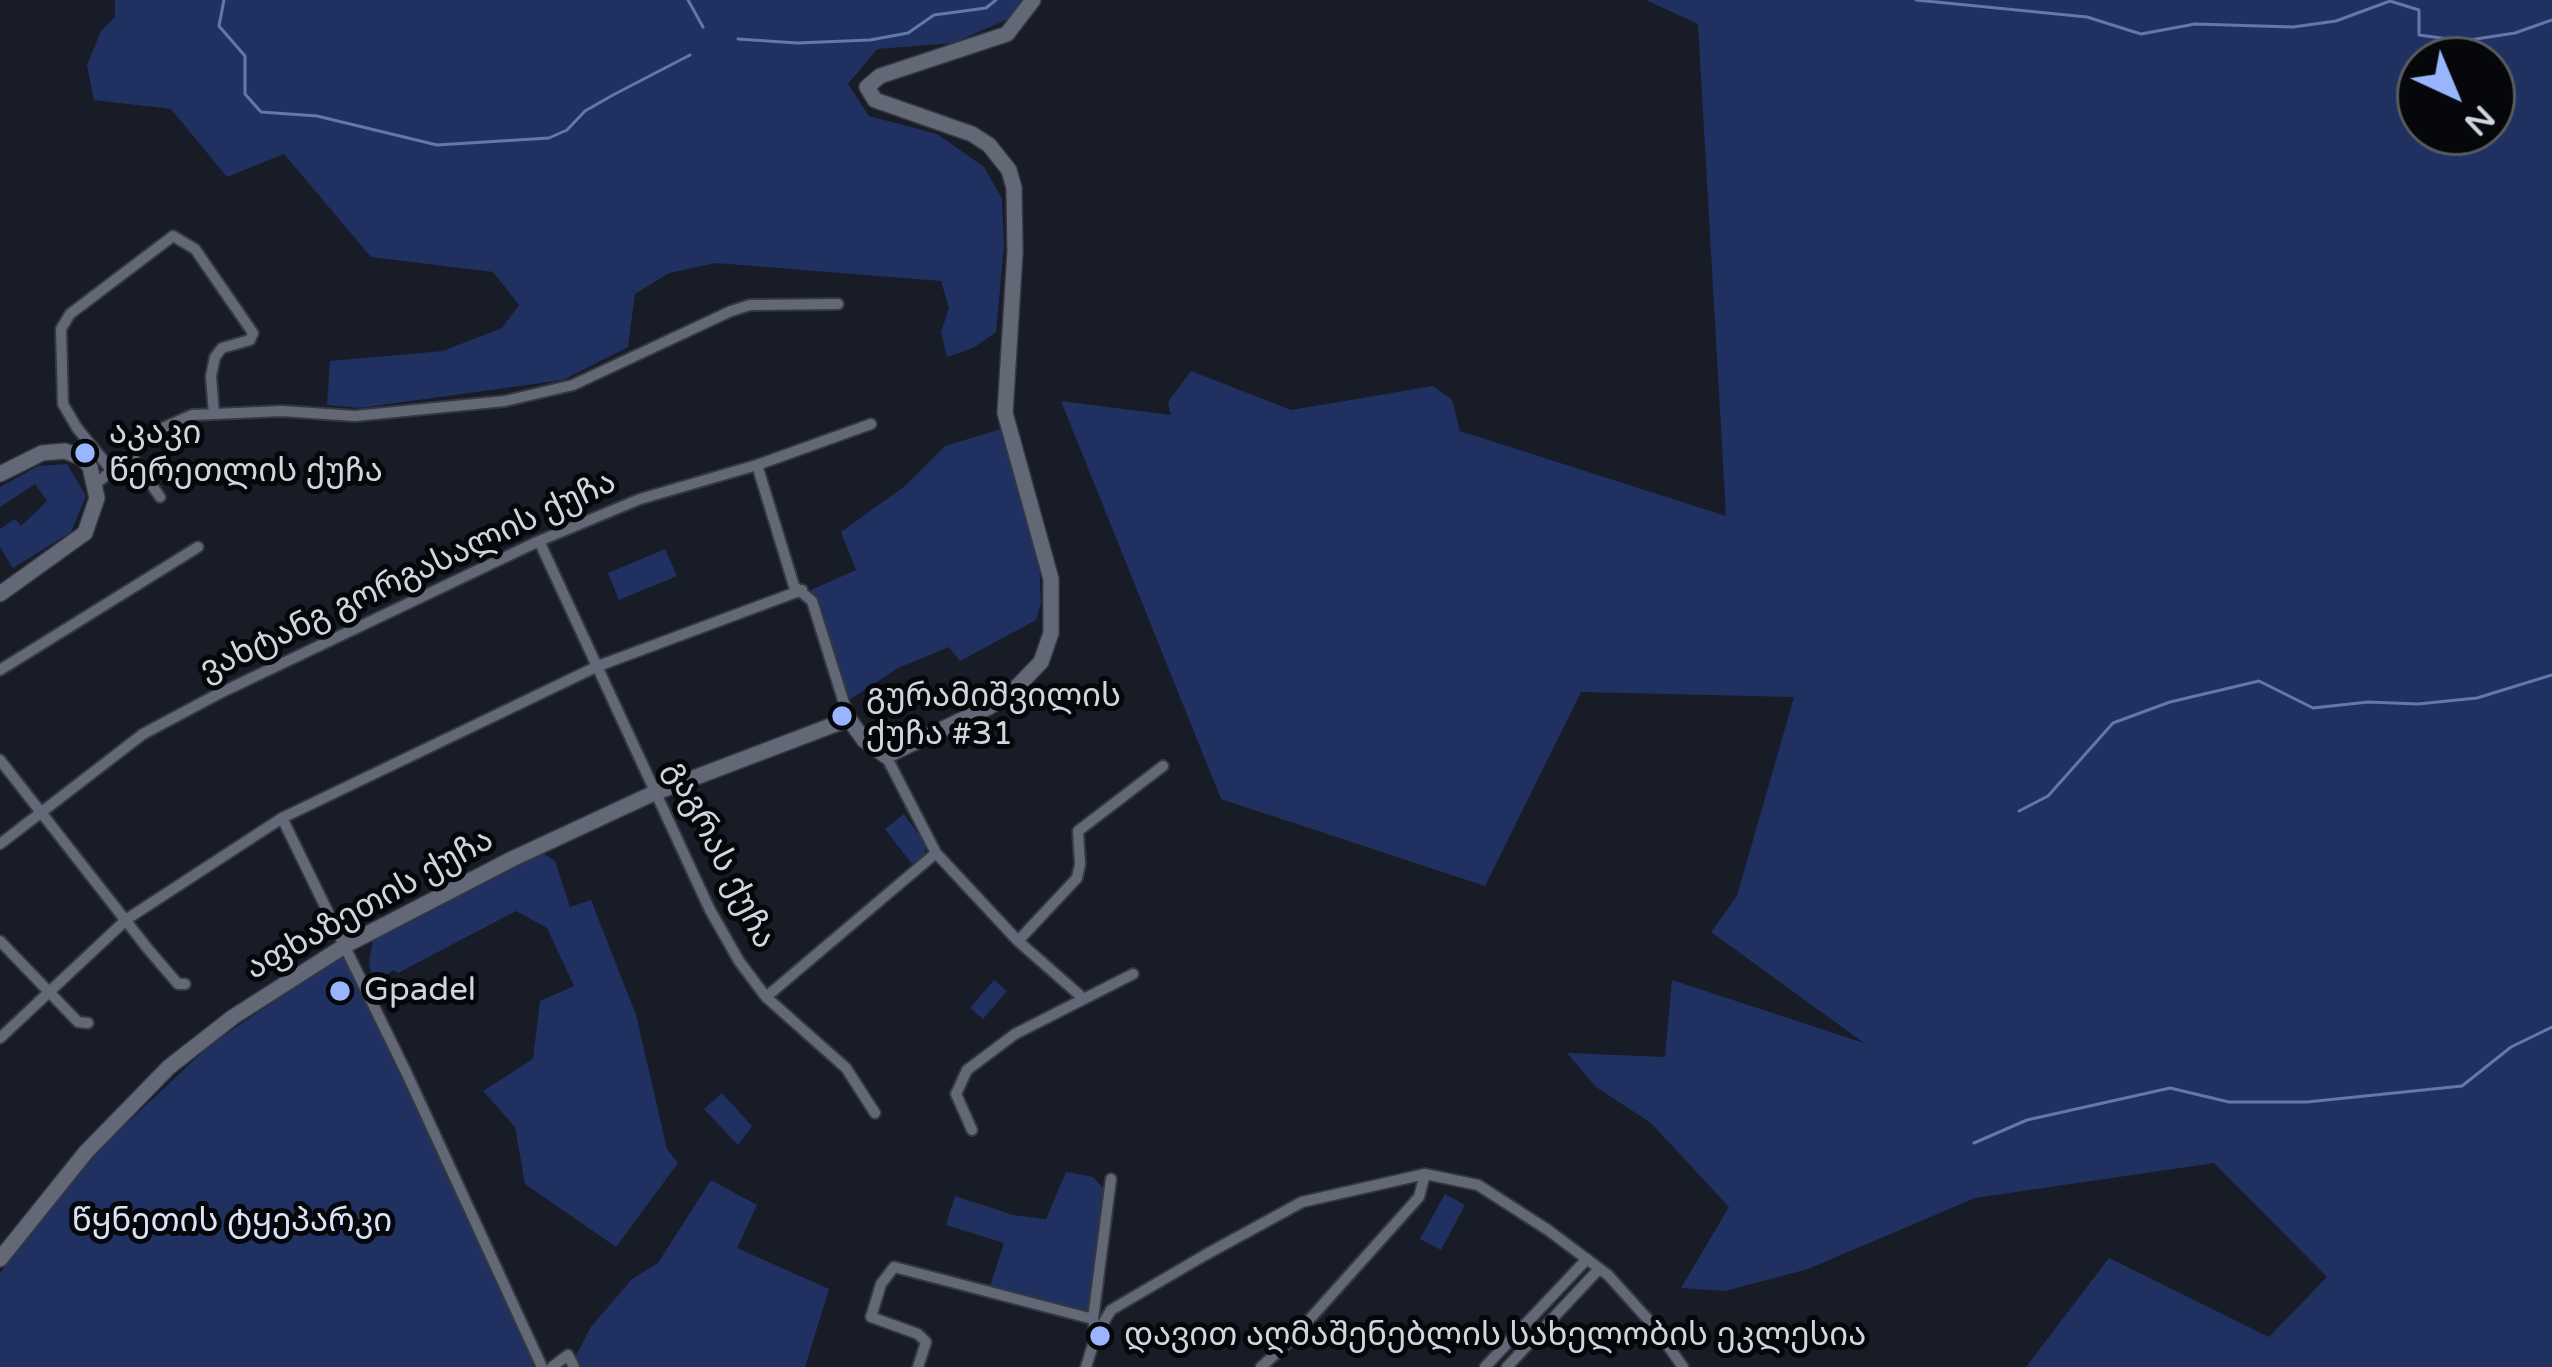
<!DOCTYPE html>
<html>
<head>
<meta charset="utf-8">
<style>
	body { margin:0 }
	#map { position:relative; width:2552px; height:1367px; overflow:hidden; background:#171c27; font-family:"Varela Round",sans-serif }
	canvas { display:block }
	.north { position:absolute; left:2396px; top:36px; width:120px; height:120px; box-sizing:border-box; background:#05070b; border:3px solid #57595f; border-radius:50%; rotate:136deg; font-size:33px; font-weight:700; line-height:48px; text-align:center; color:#d2d5dd }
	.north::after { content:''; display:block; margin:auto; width:42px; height:54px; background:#98b5fd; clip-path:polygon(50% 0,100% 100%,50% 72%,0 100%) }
</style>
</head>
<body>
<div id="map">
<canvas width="2552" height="1367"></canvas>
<div class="north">N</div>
</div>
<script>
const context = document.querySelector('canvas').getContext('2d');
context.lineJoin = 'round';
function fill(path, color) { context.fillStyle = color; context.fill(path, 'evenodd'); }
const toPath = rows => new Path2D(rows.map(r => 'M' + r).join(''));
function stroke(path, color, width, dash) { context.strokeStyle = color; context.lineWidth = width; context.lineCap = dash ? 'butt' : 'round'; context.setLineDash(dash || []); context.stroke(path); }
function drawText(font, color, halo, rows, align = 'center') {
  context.font = font + ' "Varela Round","Noto Sans Georgian",sans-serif'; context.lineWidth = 10; context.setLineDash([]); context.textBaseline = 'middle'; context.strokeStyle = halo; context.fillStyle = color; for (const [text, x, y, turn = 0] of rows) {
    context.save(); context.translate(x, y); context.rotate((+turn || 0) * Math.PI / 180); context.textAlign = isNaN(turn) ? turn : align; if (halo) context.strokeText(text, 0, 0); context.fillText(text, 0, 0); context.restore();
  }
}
fill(toPath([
	[115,0,1021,0,1013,17,953,43,877,49,848,84,869,116,937,134,984,167,1002,199,1004,246,996,332,973,348,947,357,941,332,949,308,941,281,716,263,669,273,635,294,628,347,563,380,360,408,327,405,330,361,443,351,502,328,519,305,493,272,371,257,284,154,227,177,171,109,94,100,87,65,101,31,115,17],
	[1646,0,2552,0,2552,1367,2026,1367,2109,1258,2269,1337,2327,1277,2214,1163,1975,1198,1808,1269,1725,1291,1681,1288,1729,1207,1651,1123,1596,1087,1567,1053,1665,1057,1672,980,1864,1043,1711,932,1737,896,1794,697,1581,692,1485,886,1221,799,1061,401,1171,415,1168,402,1191,371,1291,410,1433,386,1452,400,1460,431,1726,516,1698,24],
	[2492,60,2492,132,2420,132,2420,60],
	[1001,429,1039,560,1041,604,1036,620,960,661,949,647,898,668,849,700,811,590,856,570,841,532,905,486,945,446],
	[67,464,86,496,71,532,13,568,0,547,0,529,15,519,21,526,47,501,35,484,0,507,0,487,38,466],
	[665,549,677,576,619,600,608,573],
	[904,814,926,845,924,855,912,864,885,829],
	[540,851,555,861,570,907,591,900,636,1015,667,1149,678,1163,616,1247,525,1184,515,1127,483,1091,533,1059,540,1001,574,986,547,928,516,911,398,973,394,970,374,982,369,964,373,938],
	[343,955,533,1355,534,1367,0,1367,0,1273,89,1159,211,1044],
	[994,980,1007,991,983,1019,970,1008],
	[722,1093,752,1126,738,1145,704,1109],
	[1066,1172,1093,1177,1104,1189,1087,1312,990,1286,1004,1243,946,1225,955,1196,1013,1215,1046,1219],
	[711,1180,757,1205,737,1248,829,1289,805,1367,579,1367,574,1359,591,1327,632,1279,658,1263],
	[1445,1194,1465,1205,1441,1250,1420,1239]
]), '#203161');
stroke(toPath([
	[224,0,219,26,245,56,245,94,261,112,317,116,437,145,549,138,567,130,585,111,613,95,690,55],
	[688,0,703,27],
	[1916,0,2087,17,2141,34,2195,24,2293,27,2336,21,2390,1,2419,10,2419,35,2463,41,2515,33,2552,20],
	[738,39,797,43,870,40,908,33,934,15,986,8,996,0],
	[2019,811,2048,796,2113,723,2170,702,2259,681,2313,708,2368,702,2418,704,2477,698,2552,675],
	[1974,1143,2027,1120,2170,1088,2229,1102,2307,1102,2462,1086,2511,1047,2552,1027]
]), '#6477ab', 3);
const street = toPath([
	[130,454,160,497],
	[757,465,794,586,812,601,849,719],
	[112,471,77,428,63,404,61,329,70,314,173,236,195,249,253,333,250,340,222,348,215,357,211,376,214,414],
	[96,484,160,429,192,415,282,411,355,416,505,401,573,385,731,311,750,305,838,304],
	[539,541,710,910,739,961,766,997,936,853],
	[0,670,198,547],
	[886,756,936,853,1018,941,1084,999],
	[0,760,148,949,178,984,185,984],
	[282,818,407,1074,542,1367],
	[0,844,143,734,218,694,539,541,640,499,757,465,871,424],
	[0,941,78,1022,88,1023],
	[1018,941,1077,878,1080,864,1078,831,1163,766],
	[766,997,846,1068,875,1113],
	[0,1038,127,919,282,818,598,666,802,590],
	[972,1130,956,1094,967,1070,1015,1034,1133,974],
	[1093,1319,1111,1179],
	[552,1367,568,1355,574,1367],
	[918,1367,926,1342,918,1334,871,1317,881,1284,894,1267,1093,1319,1095,1332],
	[1086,1367,1096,1335,1111,1310,1205,1255,1302,1202,1425,1174,1478,1185,1548,1230,1608,1275,1653,1325,1683,1367],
	[1261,1367,1291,1340,1419,1197,1425,1174],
	[1485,1367,1587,1259],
	[1507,1367,1599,1269]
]);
const secondary = toPath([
	[0,474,42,453,65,451,83,458,90,467,97,498,85,533,0,594],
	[0,1259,86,1152,169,1067,233,1017,346,945,512,859,654,793,849,719,864,740,886,756,989,707,1011,693,1041,662,1051,633,1051,579,1005,413,1015,252,1014,188,1009,170,989,145,972,134,875,100,867,87,880,76,1007,34,1033,0]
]);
stroke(street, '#353840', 14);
stroke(secondary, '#353840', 18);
stroke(street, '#636876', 10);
stroke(secondary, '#636876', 15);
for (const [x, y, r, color] of [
	[85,453,12,"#98b5fd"],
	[842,716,12,"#98b5fd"],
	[340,991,12,"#98b5fd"],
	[1100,1336,12,"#98b5fd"]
]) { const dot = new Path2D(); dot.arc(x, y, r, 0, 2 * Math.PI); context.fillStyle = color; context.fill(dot); stroke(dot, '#05070b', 4.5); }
drawText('33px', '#d2d5dd', '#05070b', [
	["აკაკი",109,434],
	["წერეთლის ქუჩა",109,472],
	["გურამიშვილის",866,697],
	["ქუჩა #31",866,735],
	["Gpadel",364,991],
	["დავით აღმაშენებლის სახელობის ეკლესია",1124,1336]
], 'left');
drawText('33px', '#d2d5dd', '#05070b', [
	["ვახტანგ გორგასალის ქუჩა",408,577,-25],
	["გაგრას ქუჩა",719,855,63],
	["აფხაზეთის ქუჩა",370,905,-29]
]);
drawText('33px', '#dae3f8', '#05070b', [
	["წყნეთის ტყეპარკი",232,1222]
]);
</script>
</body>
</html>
